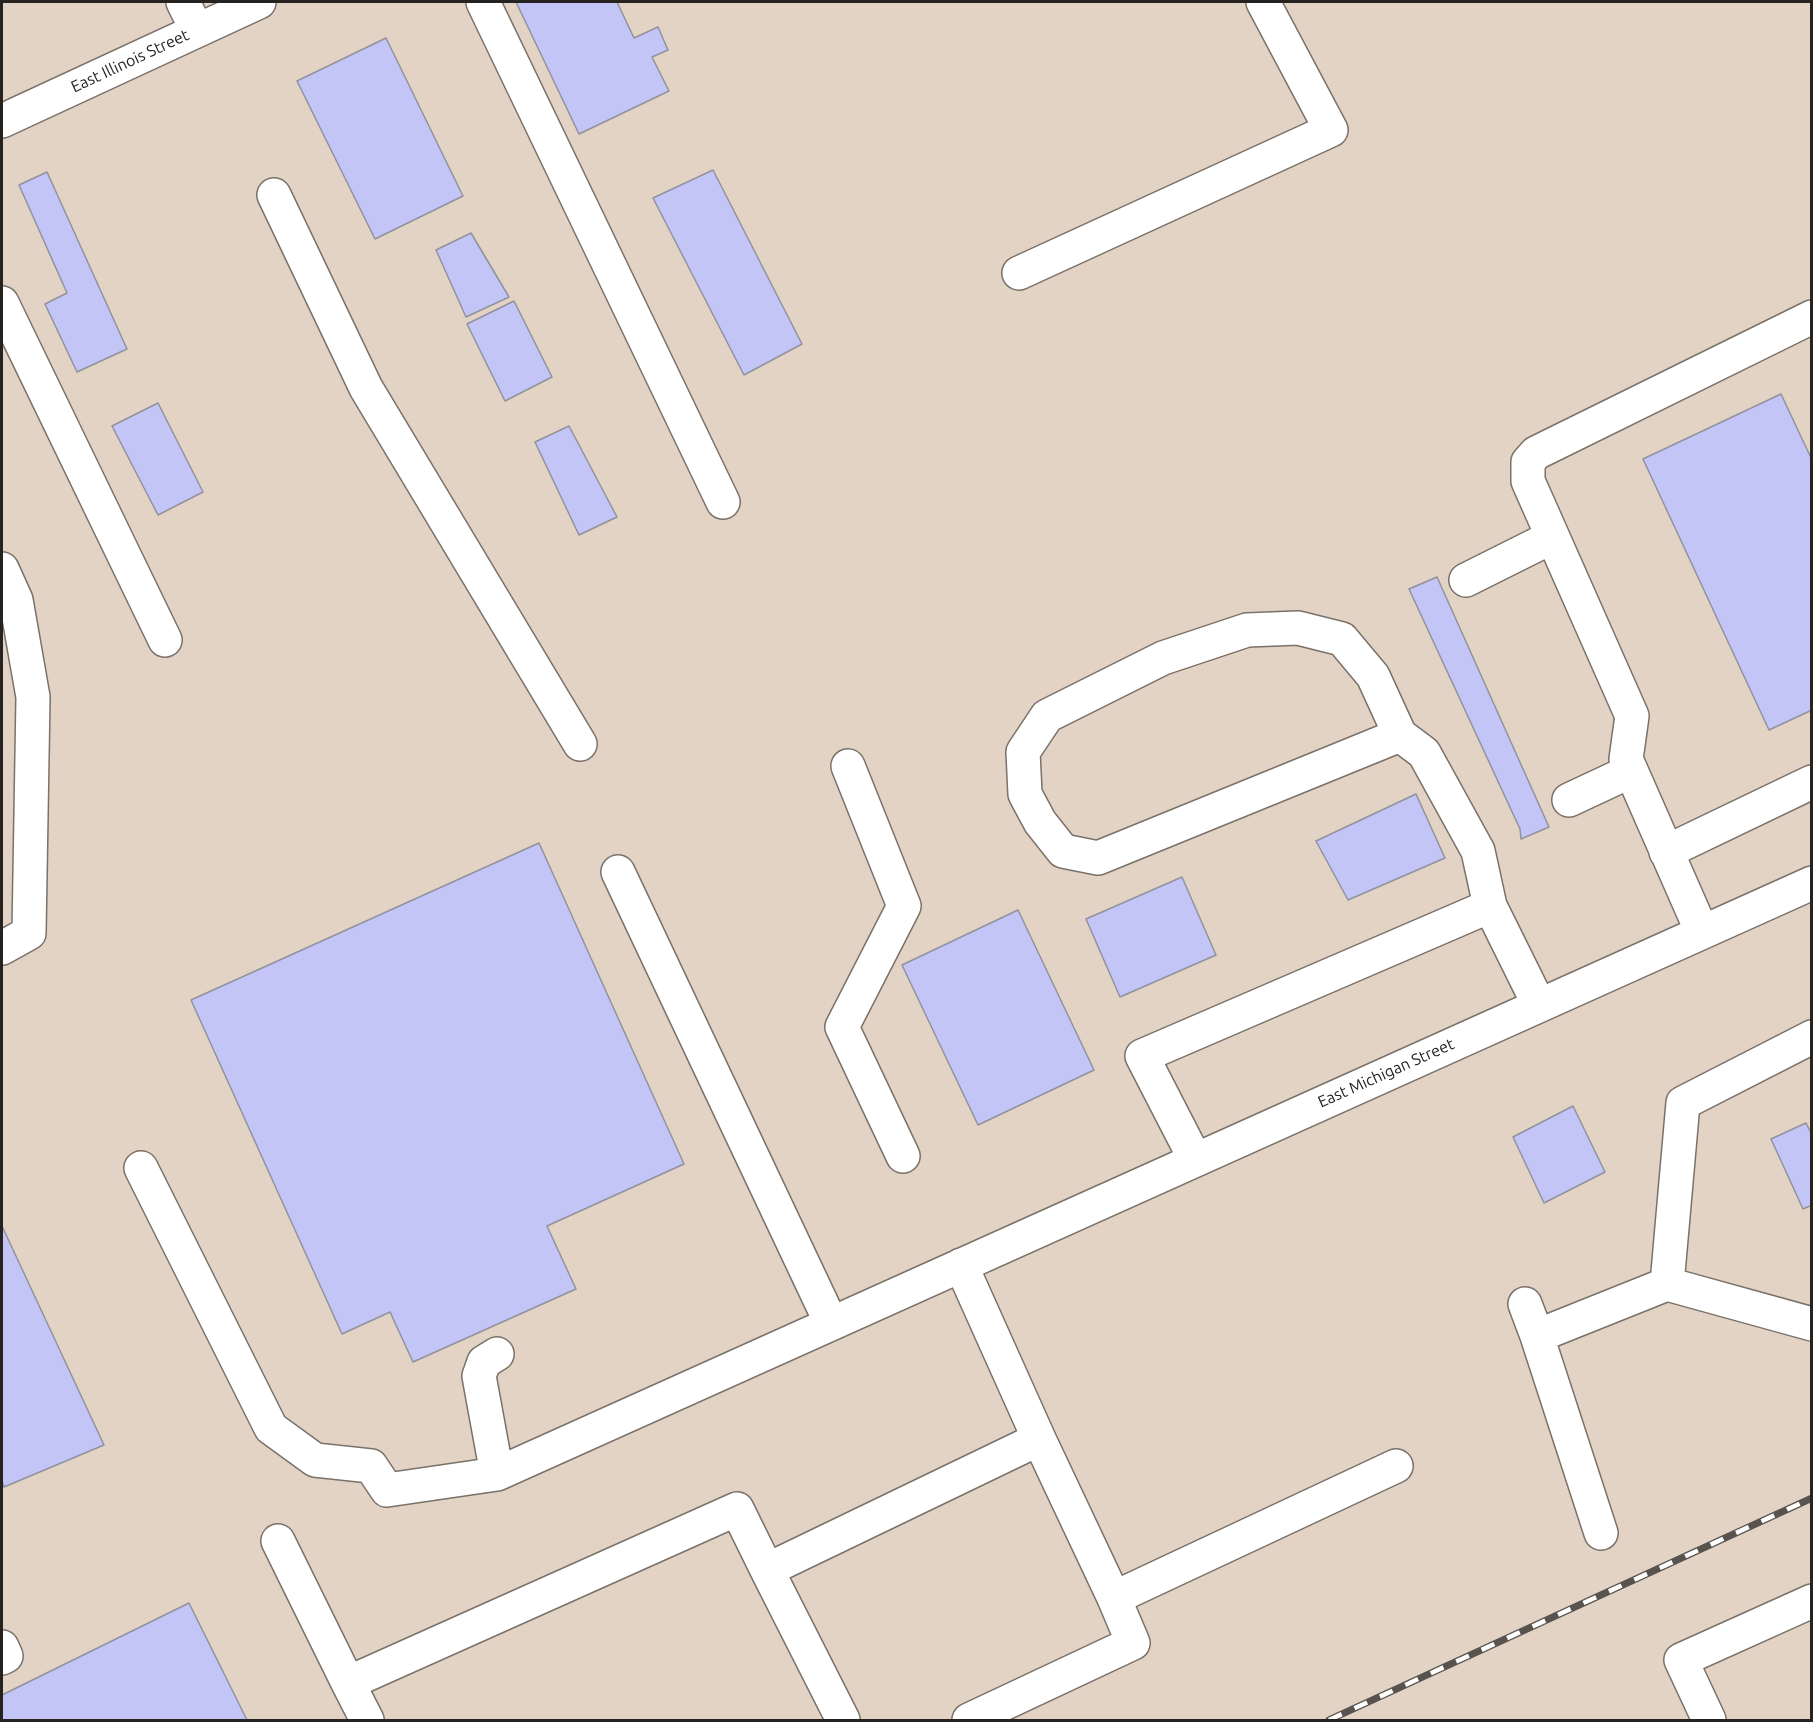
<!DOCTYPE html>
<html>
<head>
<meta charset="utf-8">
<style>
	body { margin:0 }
	#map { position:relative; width:1813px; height:1722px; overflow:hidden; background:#ece2d9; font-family:Ubuntu,sans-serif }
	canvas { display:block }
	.frame { position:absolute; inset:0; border:3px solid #26221f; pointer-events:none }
</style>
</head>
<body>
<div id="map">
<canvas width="1813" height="1722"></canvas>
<div class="frame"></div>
</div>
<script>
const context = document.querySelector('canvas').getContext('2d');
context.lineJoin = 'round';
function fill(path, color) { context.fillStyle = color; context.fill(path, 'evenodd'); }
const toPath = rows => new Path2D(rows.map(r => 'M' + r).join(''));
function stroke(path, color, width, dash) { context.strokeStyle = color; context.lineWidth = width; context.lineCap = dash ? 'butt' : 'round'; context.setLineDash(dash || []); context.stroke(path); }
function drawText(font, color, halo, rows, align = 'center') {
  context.font = font + ' Ubuntu,sans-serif'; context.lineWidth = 4.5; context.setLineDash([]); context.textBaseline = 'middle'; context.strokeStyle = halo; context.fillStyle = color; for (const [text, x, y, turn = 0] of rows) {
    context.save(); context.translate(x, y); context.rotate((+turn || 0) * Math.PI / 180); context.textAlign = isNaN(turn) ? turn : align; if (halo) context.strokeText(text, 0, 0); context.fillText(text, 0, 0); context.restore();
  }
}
fill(toPath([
	[2,2,1811,2,1811,1720,2,1720]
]), '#e2d3c5');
const building = toPath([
	[516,2,617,2,634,38,658,27,668,50,652,57,669,91,579,134,516,2],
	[386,38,463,196,375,239,297,81,386,38],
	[713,170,802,344,744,375,653,198,713,170],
	[47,172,127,349,77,372,45,304,67,293,19,185,47,172],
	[471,233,509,297,466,317,436,250,471,233],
	[514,301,552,377,505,401,467,324,514,301],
	[1781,394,1812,460,1812,710,1769,730,1643,459,1781,394],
	[158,403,203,492,158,515,112,426,158,403],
	[569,426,617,517,579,535,535,442,569,426],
	[1437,577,1549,827,1521,839,1520,829,1409,589,1437,577],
	[1416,794,1445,858,1348,900,1316,841,1416,794],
	[539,843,684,1164,547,1226,576,1289,413,1362,390,1312,342,1334,191,1000,539,843],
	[1182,877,1216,955,1120,997,1086,919,1182,877],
	[1018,910,1094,1070,978,1125,902,965,1018,910],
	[1573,1106,1605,1172,1544,1203,1513,1137,1573,1106],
	[1806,1123,1812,1135,1812,1205,1803,1209,1771,1139,1806,1123],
	[2,1226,104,1445,4,1487,2,1481,2,1226],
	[189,1603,247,1720,2,1720,2,1695,189,1603]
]);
fill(building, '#c2c5f5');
stroke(building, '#91929d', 1.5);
const minor = toPath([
	[183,2,197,30],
	[483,2,723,502],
	[2,121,259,2],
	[274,195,366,388,580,744],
	[1019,273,1331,130,1263,2],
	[2,303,165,640],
	[2,569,16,600,33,697,29,933,2,948],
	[1466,580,1552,537],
	[1400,735,1098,858,1063,851,1040,822,1025,794,1023,752,1047,716,1163,658,1247,630,1298,628,1342,639,1373,676,1400,735,1424,753,1478,851,1490,906],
	[848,766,904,906,842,1027,903,1156],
	[1569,800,1631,771],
	[1666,852,1812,782],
	[618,872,831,1323],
	[1702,932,1626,759,1632,716,1528,481,1528,462,1536,453,1812,317],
	[1195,1159,1142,1056,1490,906,1539,1005],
	[141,1168,271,1428,315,1460,371,1466,387,1490,497,1474,1812,883],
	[961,1265,1039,1439,1114,1598,1396,1466],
	[1667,1284,1683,1103,1812,1037],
	[1525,1304,1537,1336,1667,1284,1812,1324],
	[1537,1336,1601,1533],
	[497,1354,484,1362,479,1376,497,1474],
	[278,1541,348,1683],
	[767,1570,843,1720],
	[2,1647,6,1656,2,1658],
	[367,1720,348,1683,737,1509,767,1570,1039,1439],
	[969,1720,1133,1643,1114,1598],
	[1709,1720,1681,1660,1812,1601]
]);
stroke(minor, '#7a7169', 36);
stroke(minor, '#fff', 33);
const rail = toPath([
	[1329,1720,1812,1498]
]);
stroke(rail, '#58534e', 7);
stroke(rail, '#fff', 4.5, [14]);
drawText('16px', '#26221f', '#fff', [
	["East Illinois Street",130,61,-25],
	["East Michigan Street",1386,1073,-24]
]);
</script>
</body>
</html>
